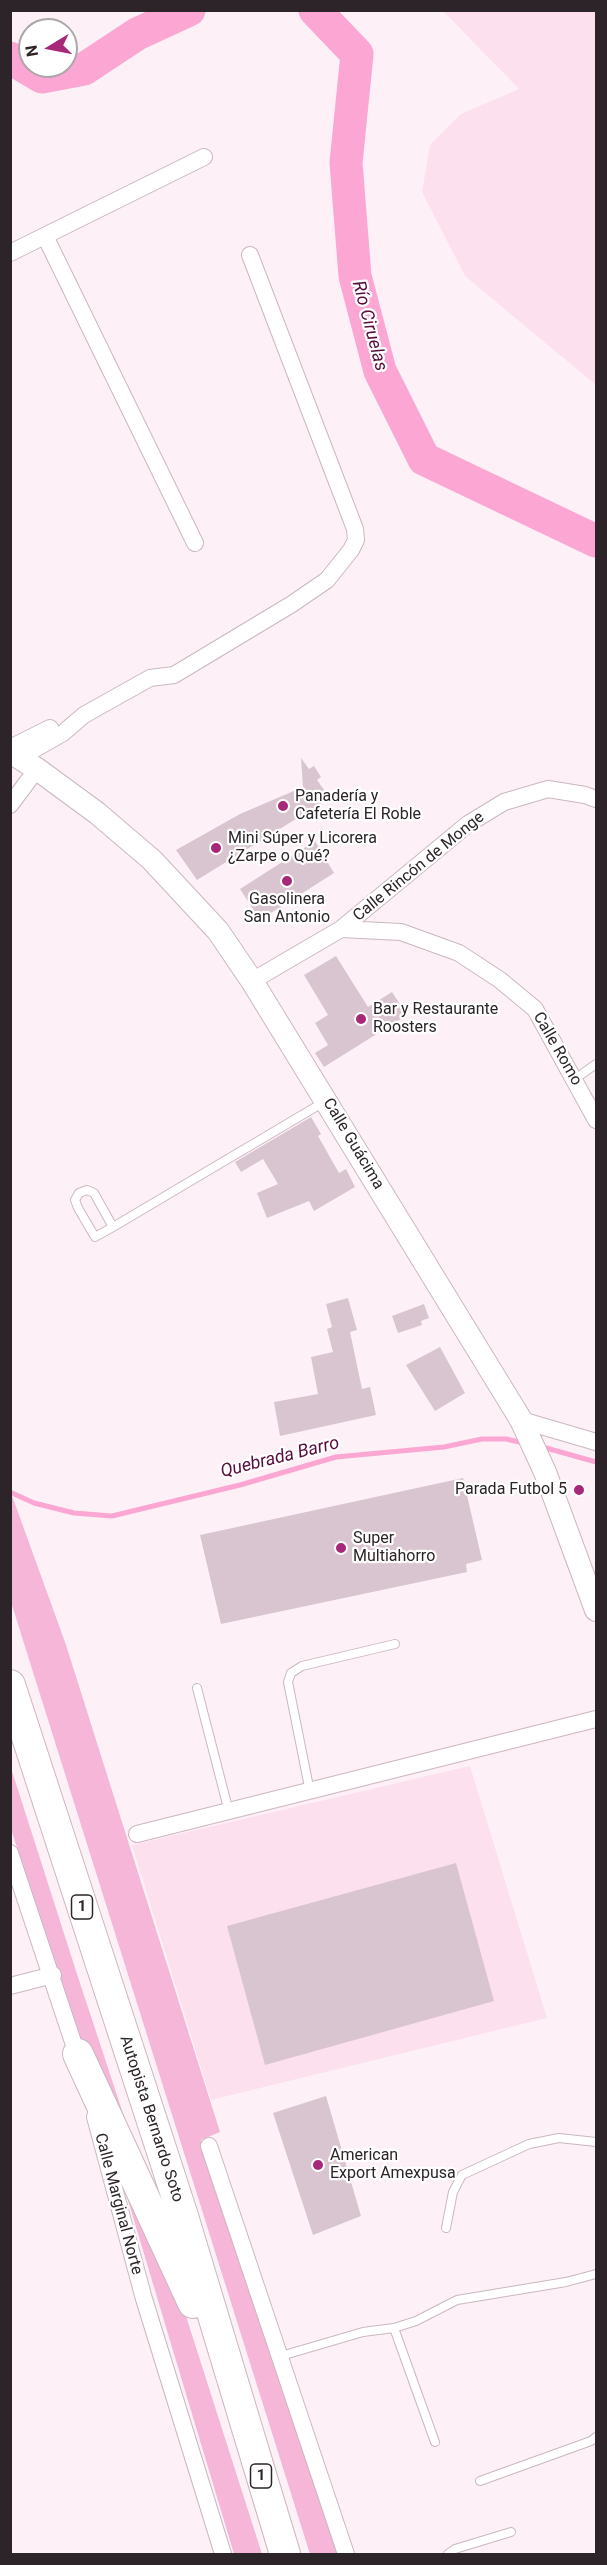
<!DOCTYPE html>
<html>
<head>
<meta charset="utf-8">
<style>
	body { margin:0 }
	#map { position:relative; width:607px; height:2565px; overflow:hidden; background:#fdf1f7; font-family:Roboto,sans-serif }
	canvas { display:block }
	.frame { position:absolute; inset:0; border:12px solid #2c2428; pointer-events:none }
	.north { position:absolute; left:18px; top:18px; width:60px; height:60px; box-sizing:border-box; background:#fff; border:2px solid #aba7a9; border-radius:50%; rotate:260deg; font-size:16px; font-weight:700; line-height:24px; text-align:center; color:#2c2428 }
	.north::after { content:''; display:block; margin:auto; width:21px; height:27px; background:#a72878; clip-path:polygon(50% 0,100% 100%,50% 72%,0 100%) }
</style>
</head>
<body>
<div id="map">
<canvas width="607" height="2565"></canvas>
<div class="frame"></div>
<div class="north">N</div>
</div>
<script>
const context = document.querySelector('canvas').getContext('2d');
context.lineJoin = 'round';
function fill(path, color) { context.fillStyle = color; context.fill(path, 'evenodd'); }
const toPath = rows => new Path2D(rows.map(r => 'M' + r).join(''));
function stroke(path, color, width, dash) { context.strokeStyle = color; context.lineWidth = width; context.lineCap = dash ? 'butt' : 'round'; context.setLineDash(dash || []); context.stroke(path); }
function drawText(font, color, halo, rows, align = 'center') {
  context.font = font + ' Roboto,sans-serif'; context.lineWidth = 4.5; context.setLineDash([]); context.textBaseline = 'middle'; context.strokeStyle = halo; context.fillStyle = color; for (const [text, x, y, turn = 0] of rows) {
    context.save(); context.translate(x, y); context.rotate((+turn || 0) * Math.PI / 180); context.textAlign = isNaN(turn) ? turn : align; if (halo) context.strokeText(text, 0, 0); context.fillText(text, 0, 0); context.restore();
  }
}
fill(toPath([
	[443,11,596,11,596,385,465,276,422,192,430,145,461,114,519,89],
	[470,1766,547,2018,211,2100,132,1845]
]), '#fde0ee');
fill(toPath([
	[10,1490,66,1645,220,2132,201,2140,338,2554,310,2554,11,1602],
	[10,1765,77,1974,144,2177,83,2052,11,1829],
	[121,2177,185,2313,262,2554,234,2554]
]), '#f5b6d7');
stroke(toPath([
	[539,1446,596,1462],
	[10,1492,34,1503,74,1513,112,1516,240,1485,336,1457,444,1447,482,1439,506,1439,524,1443]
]), '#fca6d4', 5);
stroke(toPath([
	[315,10,357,54,346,163,355,276,380,371,424,459,596,541],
	[10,58,42,77,84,69,137,34,189,10]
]), '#fca6d4', 33);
fill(toPath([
	[301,758,309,769,314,766,321,777,317,780,330,798,197,880,176,850,240,814,303,787],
	[315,841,334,873,260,920,240,889],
	[336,956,368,1007,392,992,407,1015,324,1067,315,1053,328,1045,315,1023,328,1015,304,975],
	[311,1117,321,1134,318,1136,339,1173,346,1169,355,1187,314,1211,309,1201,267,1218,257,1193,278,1184,263,1159,241,1172,235,1162],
	[348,1298,357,1330,350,1332,362,1389,370,1387,376,1415,280,1436,274,1402,318,1394,311,1357,333,1352,327,1329,332,1327,326,1304],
	[424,1304,429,1318,421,1321,422,1325,398,1333,392,1316],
	[440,1347,465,1393,435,1411,406,1365],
	[463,1478,482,1560,466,1564,467,1572,221,1624,200,1535],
	[456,1863,494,2001,265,2065,227,1926],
	[326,2096,361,2216,313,2235,273,2113]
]), '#d9c5cf');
const lane = toPath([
	[575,1079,596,1064],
	[113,1227,94,1193,87,1190,79,1193,75,1200,78,1208,95,1237,113,1227,324,1102],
	[197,1688,229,1812],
	[310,1792,288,1682,291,1673,302,1666,395,1644],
	[446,2228,453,2192,462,2175,529,2144,559,2138,596,2142],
	[394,2328,435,2442],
	[281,2356,363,2332,394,2328,416,2321,457,2300,566,2282,596,2274],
	[480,2481,591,2441,596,2437],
	[448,2554,455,2549,511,2532]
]);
const street = toPath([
	[45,236,195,543],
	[10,253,204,157],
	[10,748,50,728],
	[19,758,63,733,84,715,150,678,174,675,292,604,327,580,351,550,356,540,355,529,250,255],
	[10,805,37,769],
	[341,929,401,932,459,953,500,980,535,1009,596,1120],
	[252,981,341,929,468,824,504,802,548,789,585,795,596,799],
	[521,1420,596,1442],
	[137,1834,596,1719],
	[10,1853,79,2060],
	[10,1986,53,1975],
	[95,2117,144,2299,223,2554],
	[209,2146,346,2554]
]);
const secondary = toPath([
	[10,752,37,769,97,813,152,860,218,931,252,981,521,1420,545,1472,596,1610]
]);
const highway = toPath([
	[10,1685,182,2213,285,2554],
	[78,2054,193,2303]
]);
stroke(lane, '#cbb7c1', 10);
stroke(street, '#cbb7c1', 18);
stroke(secondary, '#cbb7c1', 24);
stroke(highway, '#cbb7c1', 32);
stroke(lane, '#fff', 8);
stroke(street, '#fff', 16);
stroke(secondary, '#fff', 22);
stroke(highway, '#fff', 30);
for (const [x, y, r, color] of [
	[283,806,6,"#a72878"],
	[216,848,6,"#a72878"],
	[287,881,6,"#a72878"],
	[361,1019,6,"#a72878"],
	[579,1490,6,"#a72878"],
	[341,1548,6,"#a72878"],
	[318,2165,6,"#a72878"]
]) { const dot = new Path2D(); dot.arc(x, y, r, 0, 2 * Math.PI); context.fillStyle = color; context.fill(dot); stroke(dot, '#fff', 2); }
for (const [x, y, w] of [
	[82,1907,21],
	[261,2476,21]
]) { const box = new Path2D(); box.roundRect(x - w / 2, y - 12, w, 24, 4.5); context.fillStyle = '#fff'; context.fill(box); stroke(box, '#2c2428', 1.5); }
drawText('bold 15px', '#2c2428', null, [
	["1",82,1907],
	["1",261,2476]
]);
drawText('16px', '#2c2428', '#fff', [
	["Panadería y",295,797],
	["Cafetería El Roble",295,815],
	["Mini Súper y Licorera",228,839],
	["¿Zarpe o Qué?",228,857],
	["Gasolinera",287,900,"center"],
	["San Antonio",287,918,"center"],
	["Bar y Restaurante",373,1010],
	["Roosters",373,1028],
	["Parada Futbol 5",567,1490,"right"],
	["Super",353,1539],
	["Multiahorro",353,1557],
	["American",330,2156],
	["Export Amexpusa",330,2174]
], 'left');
drawText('16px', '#2c2428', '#fff', [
	["Calle Rincón de Monge",419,867,-39],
	["Calle Romo",557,1049,60],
	["Calle Guácima",353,1144,59],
	["Autopista Bernardo Soto",151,2119,72],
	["Calle Marginal Norte",118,2204,75]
]);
drawText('italic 18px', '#580d3d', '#fff', [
	["Río Ciruelas",369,326,75],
	["Quebrada Barro",280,1458,-14]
]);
</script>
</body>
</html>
